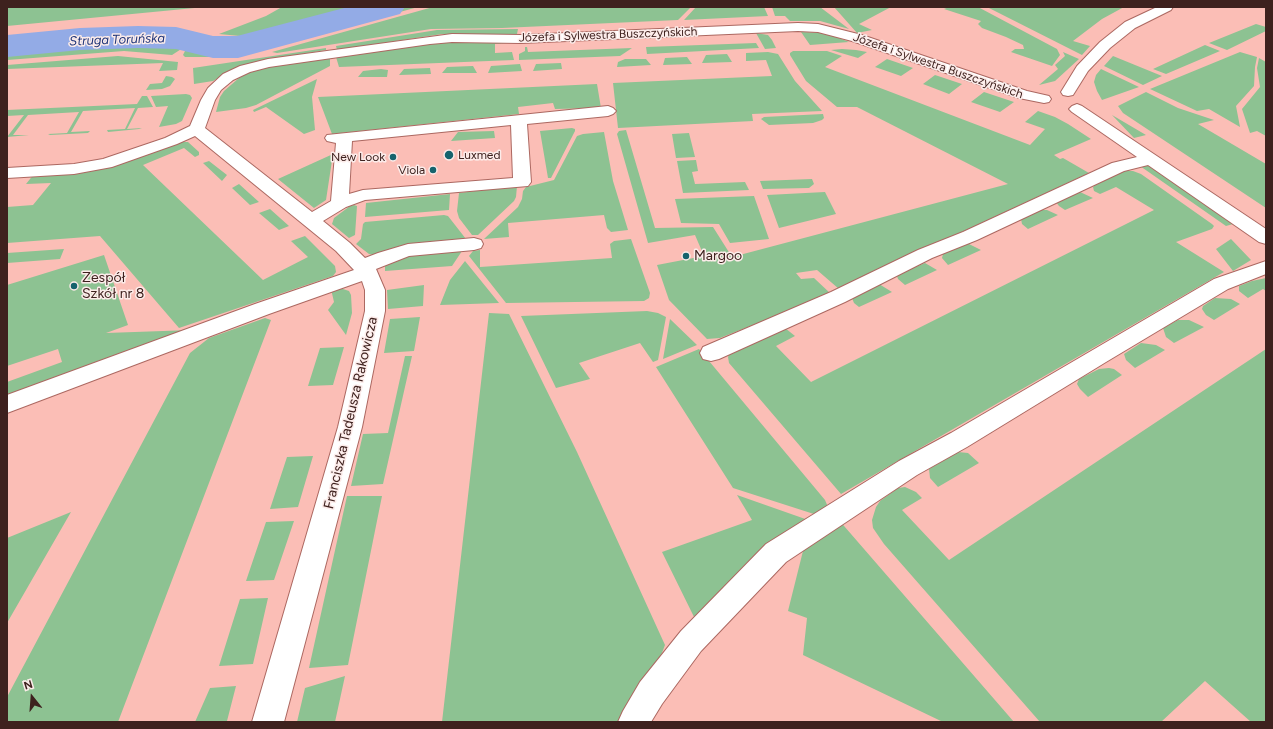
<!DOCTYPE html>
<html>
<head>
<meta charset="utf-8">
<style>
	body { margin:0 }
	#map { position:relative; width:1273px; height:729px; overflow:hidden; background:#fbbeb6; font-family:Figtree,sans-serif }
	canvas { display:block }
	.frame { position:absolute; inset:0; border:8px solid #3e211e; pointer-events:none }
	.north { position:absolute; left:12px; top:677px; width:40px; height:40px; -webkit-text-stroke:3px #fcecea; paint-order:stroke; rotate:343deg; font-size:11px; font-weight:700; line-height:16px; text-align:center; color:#3e211e }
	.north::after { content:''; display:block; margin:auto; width:14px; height:18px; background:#3e211e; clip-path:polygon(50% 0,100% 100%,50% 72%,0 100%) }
</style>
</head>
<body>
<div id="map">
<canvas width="1273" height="729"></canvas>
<div class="frame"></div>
<div class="north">N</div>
</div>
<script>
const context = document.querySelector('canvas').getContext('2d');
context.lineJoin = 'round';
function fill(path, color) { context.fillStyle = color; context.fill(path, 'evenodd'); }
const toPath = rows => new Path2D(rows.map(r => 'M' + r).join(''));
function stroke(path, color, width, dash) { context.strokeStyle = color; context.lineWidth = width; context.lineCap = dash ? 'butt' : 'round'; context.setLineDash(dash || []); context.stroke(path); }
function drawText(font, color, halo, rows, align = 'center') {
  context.font = font + ' Figtree,sans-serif'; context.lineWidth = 3; context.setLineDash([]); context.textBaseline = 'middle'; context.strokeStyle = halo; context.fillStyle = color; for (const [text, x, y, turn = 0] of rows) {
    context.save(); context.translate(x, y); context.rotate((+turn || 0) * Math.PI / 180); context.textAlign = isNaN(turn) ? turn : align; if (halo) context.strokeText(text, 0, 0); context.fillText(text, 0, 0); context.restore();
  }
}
fill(toPath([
	[7,7,205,7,7,26],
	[282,7,370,7,246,40,240,36,219,34,266,16],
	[393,7,418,7,266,49,258,50,253,45],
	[433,7,691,7,678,20,502,28,431,29,277,53,272,52],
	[696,7,820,7,849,29,820,21,790,21,785,16,775,16,772,7,764,7,768,16,684,20],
	[834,7,891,7,859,24,872,30,857,33],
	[949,7,978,7,1057,49,1060,55,1052,66,1011,52,1015,49,1024,49,1023,45,1006,37,982,28,978,24,981,21,944,9],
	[987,7,1124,7,1102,19,1073,41,1090,46,1082,55],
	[1256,24,1266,27,1266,31,1227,50,1209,43],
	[518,29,517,34,442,34,337,50,336,46,437,30],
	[801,32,826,33,849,42,810,45],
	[756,33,768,35,772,40,776,48,765,49],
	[108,40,153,40,189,44,172,55,124,51,7,60,7,49],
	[441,42,519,42,495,44,495,53,512,52,514,60,339,67,336,57],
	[756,43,759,48,647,54,646,47],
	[196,45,218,50,247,46,256,52,220,57,185,57,183,55,185,51],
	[1205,45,1220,51,1166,74,1153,69],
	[525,47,527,47,528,52,632,48,620,56,519,60,519,54,525,51],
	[326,48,326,50,255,62,230,71,213,81,194,84,193,68],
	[842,49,856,50,867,52,858,58,831,50],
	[827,51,842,56,825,67,1030,145,1045,129,1025,122,1038,111,1055,117,1068,124,1091,139,1054,155,1060,159,1063,158,1089,173,839,289,817,270,796,273,801,279,814,278,831,294,720,338,707,339,669,300,657,265,704,256,695,235,648,243,617,134,619,131,626,130,655,228,713,227,732,257,1008,184,857,107,837,107,806,81,790,55,790,53,793,51],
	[768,52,778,54,795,81,822,111,752,114,753,121,618,128,613,83,772,76,766,60,746,61,746,53],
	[1063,52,1079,59,1055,81,1039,85,1058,69,1055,65,1065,56],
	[1240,52,1257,57,1255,67,1254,86,1236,106,1240,127,1209,109,1197,111,1150,89],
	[727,54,732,62,702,63,706,55],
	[118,56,178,62,177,70,159,71,163,63,7,69,7,65],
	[1113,56,1162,76,1143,85,1104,66],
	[687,57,692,64,663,65,665,58],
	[330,58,330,66,256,105,246,108,216,112,220,97,224,91,239,78,248,73,272,66],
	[1259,58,1266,62,1266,136,1257,131,1250,133,1242,109,1260,87,1257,68],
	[625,59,646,59,651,65,617,67,618,62],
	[887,59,913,68,901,76,875,67],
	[561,63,562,69,533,71,536,64],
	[520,64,522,71,488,73,491,66],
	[473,66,477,73,442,73,447,67],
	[430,68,431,74,399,75,404,69],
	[381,69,388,70,387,77,358,77,363,71],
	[1101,69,1139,87,1102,100,1097,91,1094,82,1096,75],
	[935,75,962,84,949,94,923,84],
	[166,76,172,77,175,79,170,86,162,89,146,90,150,84,162,83],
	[317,79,312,97,315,130,304,134,266,107,254,112,253,110],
	[597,84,601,108,555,109,553,103,518,107,519,114,332,134,318,97],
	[984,92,1014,102,1000,112,971,102],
	[1146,92,1178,108,1214,120,1198,124,1266,164,1266,208,1123,113,1118,106],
	[186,94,190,95,192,98,182,121,176,124,159,127,168,106,156,107,151,96],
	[142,96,147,96,153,107,138,108,127,129,142,128,139,129,108,132,107,130,125,129,135,108,83,111,71,132,90,131,88,133,50,135,48,134,67,133,79,112,28,115,13,135,29,135,7,137,24,115,7,116,7,110,137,104],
	[823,114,824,118,822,120,813,123,769,125,761,119,764,117],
	[1112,115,1146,135,1134,138],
	[572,128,575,129,575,131,551,178,548,178,540,131],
	[494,131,495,138,451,141,458,132],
	[604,132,613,181,628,230,611,232,607,228,604,215,508,223,509,237,484,239,518,207,522,199,523,191,526,187,554,180,577,136,583,134],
	[689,133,695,157,676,158,672,134],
	[181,142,188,142,199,152,199,155,195,157,184,148,143,165,263,280,308,257,291,241,305,236,335,266,336,272,333,276,179,328,100,236,7,243,7,207,33,205,51,183,26,184,34,174],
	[333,154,326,200,314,208,278,179],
	[696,160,698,171,692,172,695,184,745,182,749,190,683,193,677,161],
	[209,161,227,175,222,181,203,163],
	[1147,164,1233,224,1226,226,1140,166],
	[1124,171,1133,171,1141,174,1212,224,1214,226,1212,229,1176,242,1224,272,841,494,729,363,728,357,730,353,785,328,795,336,776,346,811,382,1154,210,1116,187,1100,194,1094,191,1093,187,1096,184],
	[812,179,814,184,809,188,763,189,760,181],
	[239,184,259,202,250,205,232,188],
	[517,186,516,197,514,201,478,235,472,235,459,218,457,211,459,193],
	[825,192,836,214,779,228,767,195],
	[1080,192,1093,198,1065,210,1059,206,1056,202],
	[450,194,449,210,365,217,366,203],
	[754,196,769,239,730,243,719,224,681,223,675,199],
	[354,205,357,206,355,235,349,238,332,224,334,218,350,206],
	[270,209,289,226,279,230,259,213],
	[1041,210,1047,210,1058,215,1028,229,1022,224,1021,219],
	[444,215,448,216,466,239,373,255,369,254,356,244,361,239,363,224,365,222],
	[631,239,650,293,649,298,644,301,506,303,469,256,473,251,480,250,480,267,612,258,610,244,614,241],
	[1231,239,1251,260,1233,271,1216,249],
	[963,244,969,244,981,250,948,265,942,258,943,254],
	[64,249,60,259,7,263,7,253],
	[462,251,452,266,385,271,385,262,410,255],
	[104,255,128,325,106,333,192,330,7,397,7,382,62,362,58,349,7,366,7,285],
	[465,261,499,303,440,305,450,280],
	[925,263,937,270,905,285,898,279,897,276,899,274],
	[1266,278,1266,291,1263,289,1248,298,1239,291,1239,286,1252,281],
	[879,284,892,292,859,307,854,303,852,298],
	[424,285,423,306,388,309,387,290],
	[331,289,343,289,349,291,351,295,352,313,346,335,328,310,334,302],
	[1215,298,1231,299,1240,304,1214,320,1206,315,1202,309,1203,306],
	[647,311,658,313,666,317,658,360,653,362,640,343,579,363,590,379,556,388,521,316],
	[489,313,509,314,577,452,665,645,654,674,626,722,442,722],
	[420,317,414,351,384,353,390,319],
	[265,318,271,320,118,722,7,722,7,697,190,353,209,338],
	[670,319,697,345,663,359],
	[1178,320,1189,320,1204,327,1174,343,1166,337,1163,328],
	[1141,343,1156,345,1165,350,1135,368,1126,360,1124,354],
	[344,347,333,385,308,386,320,348],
	[699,349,825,500,828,507,817,515,733,488,656,367],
	[1266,349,1266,722,1251,722,1205,681,1161,722,1040,722,884,544,873,528,872,520,876,507,880,501,898,488,905,487,916,492,922,498,902,510,949,560],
	[405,356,412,356,383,484,351,486,363,434,388,433],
	[1109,368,1114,369,1122,375,1088,397,1080,389,1077,384,1079,379,1099,369],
	[958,452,968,453,979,463,938,487,930,478,929,469],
	[313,456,298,507,270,509,287,457],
	[737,495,811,521,697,623,662,552,752,520],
	[347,496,382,496,348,665,309,668],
	[71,512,7,623,7,538],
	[838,519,1014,722,943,722,803,655,807,618,788,611,805,543],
	[294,521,274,580,246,581,266,522],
	[268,598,253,664,219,666,240,599],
	[345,676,335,722,297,722,305,688],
	[236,686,227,721,228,722,195,722,210,688]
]), '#8dc292');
fill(toPath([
	[348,7,405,7,400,14,238,58,213,58,176,49,138,48,80,50,7,57,7,35,80,28,138,26,176,27,213,36,237,36,348,7]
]), '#93abe6');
const minor = toPath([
	[1157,7,1173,7,1171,10,1135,28,1110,48,1088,71,1073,95,1068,96,1063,95,1061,92,1077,66,1100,42,1125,22,1157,7],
	[798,23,818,24,862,35,1027,91,1049,96,1051,99,1049,102,1044,103,1019,98,852,41,818,32,798,31,521,43,452,42,430,44,269,67,250,72,233,80,221,90,215,100,205,128,312,212,331,201,336,143,327,141,325,138,327,135,608,106,613,108,616,111,613,114,608,116,527,124,531,182,528,186,365,200,346,207,323,221,350,243,365,258,378,253,408,244,474,238,481,240,483,244,481,248,474,250,409,256,376,269,385,290,385,311,362,427,284,722,252,722,338,427,365,311,365,290,362,281,269,314,7,413,7,395,255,304,354,270,336,251,195,136,177,144,112,167,74,174,7,178,7,168,74,164,103,159,165,138,190,126,201,100,208,88,223,74,240,66,268,59,452,34,521,35,798,23],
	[511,125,513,178,363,190,349,194,352,141,511,125],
	[1077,104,1082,106,1266,229,1266,244,1259,242,1148,165,1124,171,977,240,932,258,845,302,719,359,711,361,703,359,700,353,703,347,831,292,918,250,963,232,1112,163,1137,157,1072,112,1069,109,1072,106,1077,104],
	[1266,261,1266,274,1228,289,1106,362,967,447,917,475,786,562,701,651,662,704,651,722,618,722,623,711,640,682,681,631,766,544,899,461,951,433,1214,279,1266,261]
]);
stroke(minor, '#ac6861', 2);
fill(minor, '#fff');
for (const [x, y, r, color] of [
	[449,155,5,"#16636d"],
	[393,157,4,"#16636d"],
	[433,170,4,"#16636d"],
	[686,256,4,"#16636d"],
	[74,286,4,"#16636d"]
]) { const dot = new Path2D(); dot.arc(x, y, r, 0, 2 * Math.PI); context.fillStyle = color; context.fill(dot); stroke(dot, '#fcecea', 1.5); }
drawText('12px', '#3e211e', '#fcecea', [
	["Józefa i Sylwestra Buszczyńskich",608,35,-2],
	["Józefa i Sylwestra Buszczyńskich",938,66,19]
]);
drawText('12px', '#3e211e', '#fcecea', [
	["Luxmed",458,155,"left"],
	["New Look",385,157],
	["Viola",425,170]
], 'right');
drawText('italic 13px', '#1f3579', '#fcecea', [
	["Struga Toruńska",117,40,-2]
]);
drawText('14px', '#3e211e', '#fcecea', [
	["Margoo",694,256],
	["Zespół",82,278],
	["Szkół nr 8",82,294]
], 'left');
drawText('14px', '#3e211e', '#fcecea', [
	["Franciszka Tadeusza Rakowicza",351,413,-77]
]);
</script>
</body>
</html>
